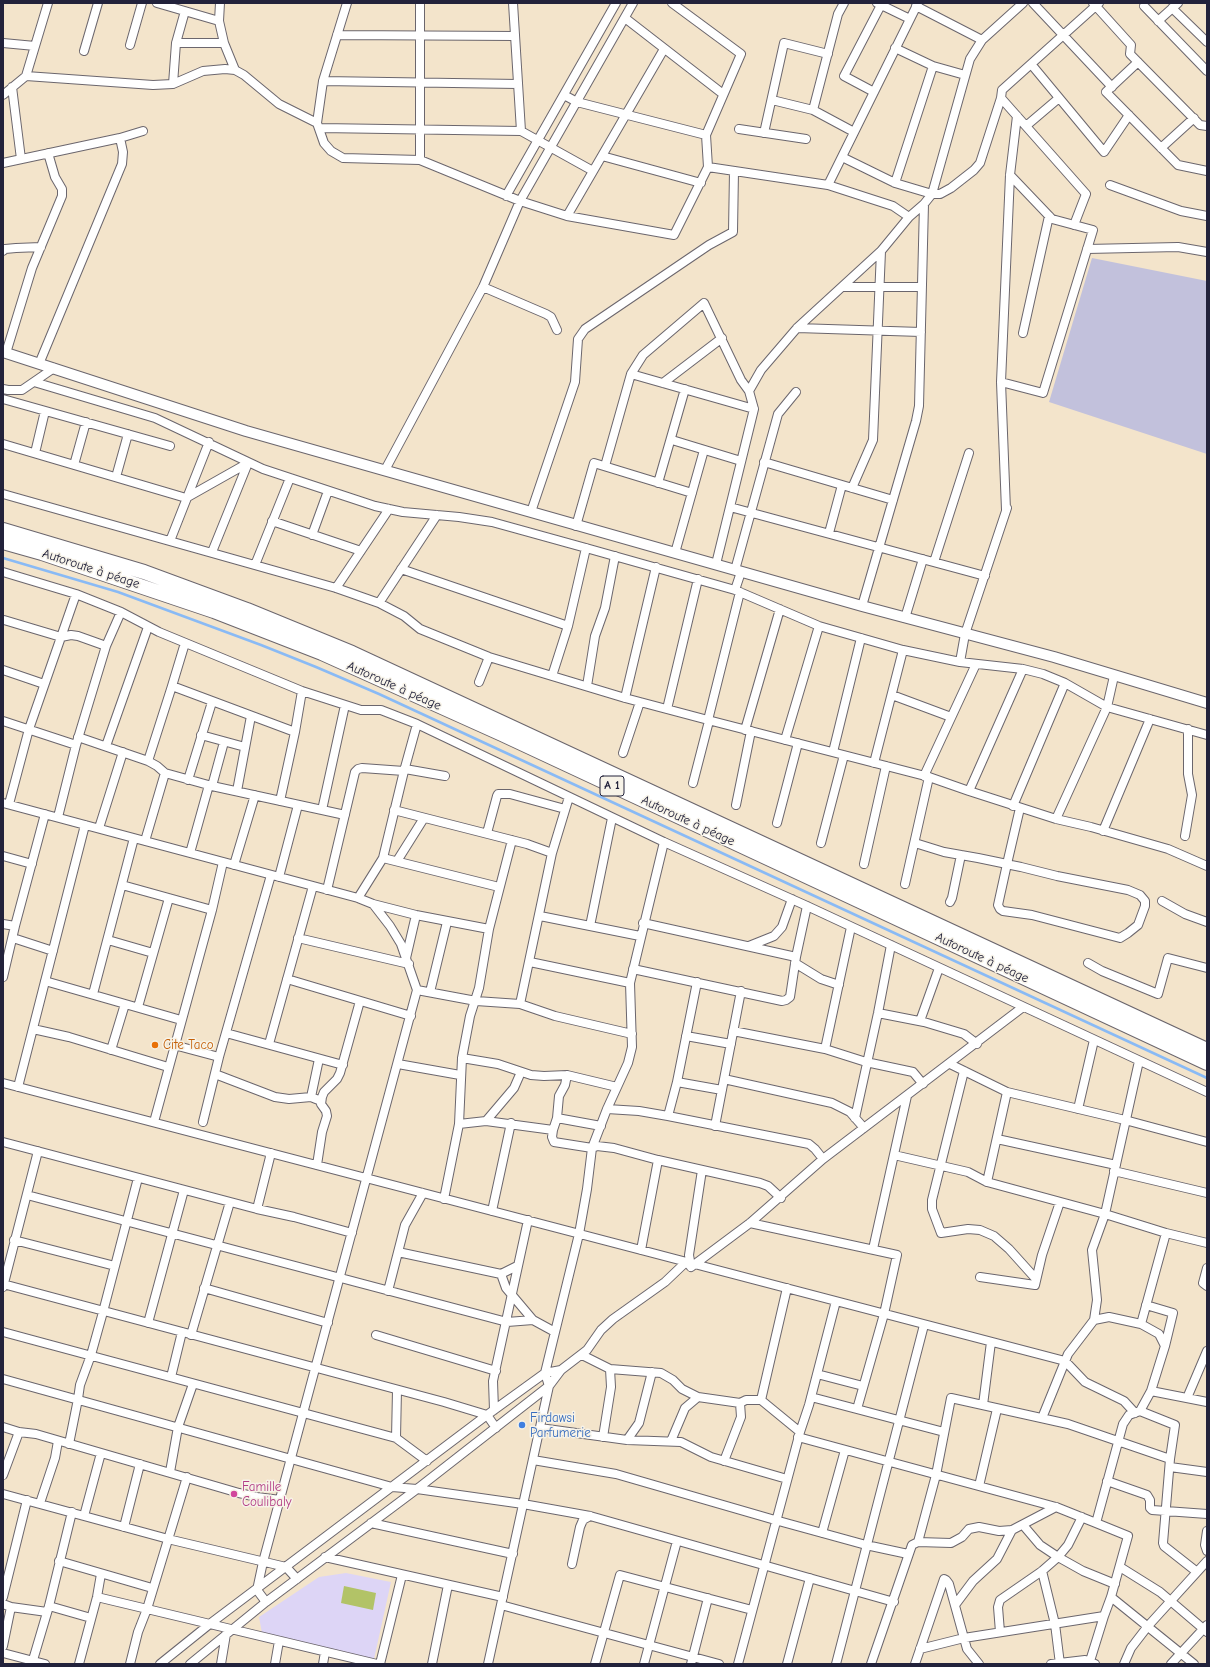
<!DOCTYPE html>
<html>
<head>
<meta charset="utf-8">
<style>
	body { margin:0 }
	#map { position:relative; width:1210px; height:1667px; overflow:hidden; background:#f3e4cb; font-family:"Comic Neue",sans-serif }
	canvas { display:block }
	.frame { position:absolute; inset:0; border:4px solid #22223b; pointer-events:none }
</style>
</head>
<body>
<div id="map">
<canvas width="1210" height="1667"></canvas>
<div class="frame"></div>
</div>
<script>
const context = document.querySelector('canvas').getContext('2d');
context.lineJoin = 'round';
function fill(path, color) { context.fillStyle = color; context.fill(path, 'evenodd'); }
const toPath = rows => new Path2D(rows.map(r => 'M' + r).join(''));
function stroke(path, color, width, dash) { context.strokeStyle = color; context.lineWidth = width; context.lineCap = dash ? 'butt' : 'round'; context.setLineDash(dash || []); context.stroke(path); }
function drawText(font, color, halo, rows, align = 'center') {
  context.font = font + ' "Comic Neue",sans-serif'; context.lineWidth = 3; context.setLineDash([]); context.textBaseline = 'middle'; context.strokeStyle = halo; context.fillStyle = color; for (const [text, x, y, turn = 0] of rows) {
    context.save(); context.translate(x, y); context.rotate((+turn || 0) * Math.PI / 180); context.textAlign = isNaN(turn) ? turn : align; if (halo) context.strokeText(text, 0, 0); context.fillText(text, 0, 0); context.restore();
  }
}
fill(toPath([
	[346,1573,391,1582,374,1659,262,1633,259,1617,319,1577]
]), '#ddd5f6');
fill(toPath([
	[1092,258,1207,281,1207,454,1049,402]
]), '#c2c1dc');
fill(toPath([
	[344,1586,376,1593,373,1610,341,1603]
]), '#b2c367');
stroke(toPath([
	[3,558,118,592,261,645,316,667,379,694,1207,1078]
]), '#89baf5', 2.5);
const minor = toPath([
	[157,3,219,21],
	[220,3,219,21,224,43,235,70],
	[420,3,420,160],
	[513,3,521,131],
	[877,3,910,19],
	[1033,3,1112,87],
	[1093,3,1131,45,1130,54,1200,125,1207,126],
	[916,6,982,40],
	[1144,6,1207,71],
	[1172,8,1207,42],
	[625,18,723,94],
	[1158,21,1178,3],
	[337,35,515,36],
	[3,43,35,46],
	[176,43,224,43],
	[130,45,142,3],
	[895,48,933,66,965,75],
	[84,51,98,3],
	[1138,62,1106,92,1178,165,1207,171],
	[1031,64,1104,152,1129,115],
	[26,76,153,85,173,84,203,71,225,69,235,70,244,75,279,104,317,123,324,143,331,151,343,158,420,160,520,201,567,216,674,235,708,167,706,135,741,54,672,3],
	[323,81,518,84],
	[173,84,176,43,185,11],
	[12,87,21,159],
	[874,92,844,76,881,5],
	[3,95,26,76,48,3],
	[564,95,577,102,706,135],
	[1001,98,1086,194,1074,225],
	[772,100,813,110,854,132],
	[813,110,838,14,844,3],
	[317,123,323,81,347,3],
	[1026,126,1059,98],
	[320,128,521,131,593,171],
	[739,129,806,139],
	[764,133,784,43,828,54],
	[1161,148,1194,118],
	[602,156,701,183],
	[842,157,895,183,932,194,940,194,951,188,974,170,980,163,1001,98,1002,90,1099,3],
	[3,163,120,138,143,131],
	[708,167,828,185,893,206,909,217],
	[895,183,933,66],
	[828,185,918,3],
	[1110,185,1181,211,1207,216],
	[506,196,616,3],
	[567,216,664,49],
	[1087,249,1178,247,1207,252],
	[3,251,5,249,16,248,41,247],
	[483,287,546,314,551,317,557,330],
	[843,287,922,287],
	[797,328,921,332],
	[1023,333,1049,216],
	[6,353,32,268,62,196,62,189,55,177,48,153],
	[39,364,122,164,123,152,120,138],
	[631,374,754,409],
	[34,382,155,418,263,469,375,506,403,512,459,517,492,522,586,548,735,590,819,626,903,650,960,662,1023,669,1043,674,1065,683,1107,707,1207,735],
	[1001,382,1043,393,1093,230,1052,219,1010,175],
	[663,383,722,338],
	[3,389,8,390,22,390,54,368],
	[749,391,761,370,797,328,881,251,909,217,924,204,932,194,970,59,982,40,1023,3],
	[3,399,170,446],
	[672,440,741,461],
	[3,444,186,498,248,463],
	[35,453,45,411],
	[764,462,893,500],
	[74,465,86,422],
	[605,466,631,374,643,355,704,303,741,380,749,391,754,409,716,564],
	[385,470,483,287,520,201,633,3],
	[116,477,128,434],
	[658,483,685,389],
	[852,488,873,440,881,251],
	[3,494,336,588,379,603,404,616,420,629,489,657,625,698,708,720,929,777,969,791,1023,669],
	[730,507,985,576],
	[1006,510,1001,382,1010,175,1017,116],
	[531,512,575,382,578,339,585,329,709,245,733,232,734,171],
	[272,521,361,551],
	[576,526,594,463,692,493],
	[829,533,842,485],
	[312,535,328,491],
	[170,541,209,442],
	[212,552,248,463],
	[675,553,704,450],
	[934,562,969,453],
	[255,565,290,478],
	[401,569,568,626],
	[735,570,778,414,796,392],
	[3,572,76,594,121,612,159,632,302,691,361,710,381,710,417,724,664,842,807,906,1207,1092],
	[336,588,389,509],
	[735,590,741,572],
	[379,603,437,515],
	[862,606,916,421,919,406,924,204],
	[905,618,923,559],
	[4,620,61,637,71,635,78,636,106,646],
	[185,643,172,686,295,732,302,691],
	[960,662,965,634,1007,508],
	[3,670,44,684],
	[552,676,568,626,586,548],
	[479,682,489,657],
	[587,686,595,636,605,608,615,556],
	[892,695,951,717],
	[625,698,656,567],
	[667,709,698,579],
	[708,720,740,592],
	[3,721,76,745],
	[745,730,780,609],
	[201,735,245,747],
	[78,737,148,761,157,766,165,773,212,786,345,815],
	[785,740,819,626],
	[106,746,148,627],
	[833,752,861,638],
	[623,753,640,702],
	[148,761,172,686],
	[874,763,903,650],
	[405,769,445,776],
	[924,776,976,664],
	[188,780,212,702],
	[693,783,709,721],
	[212,786,224,742],
	[237,791,251,716],
	[969,791,1056,819,1091,827,1168,849,1207,866],
	[280,801,295,732],
	[3,803,358,898,373,904,416,915,489,929],
	[9,804,29,729,76,594],
	[736,805,751,731],
	[1013,806,1065,683],
	[322,810,345,705],
	[394,810,527,844,552,853],
	[58,817,76,745,106,646,121,612],
	[1056,819,1107,707,1114,676],
	[777,823,798,743],
	[99,828,123,752],
	[1103,831,1150,719],
	[487,833,497,796,498,794,510,794,565,809],
	[1185,836,1192,795,1188,774,1188,729],
	[145,841,165,773],
	[821,843,844,755],
	[915,843,944,852,978,858,1007,864,1011,865,1021,867,1057,876,1128,890,1140,895,1145,901,1145,906,1138,925,1128,933,1120,938,1032,915,1003,911,1000,909,998,905,1007,864,1020,808],
	[190,853,209,785],
	[3,856,32,864],
	[383,858,499,887],
	[397,861,424,818],
	[864,864,886,766],
	[234,865,255,795],
	[279,877,298,805],
	[905,884,929,777],
	[122,885,212,910],
	[327,890,355,772,358,769,362,768,404,771],
	[358,898,383,858,404,771,417,724],
	[1162,901,1185,914,1207,922],
	[950,902,952,898,961,855],
	[540,916,640,936],
	[643,923,796,957],
	[3,924,15,926],
	[590,926,612,818],
	[13,938,53,951],
	[298,938,409,964],
	[108,940,153,953],
	[749,946,774,936,782,927,792,899],
	[406,958,416,915],
	[530,962,630,983],
	[795,963,821,979,839,985],
	[1088,963,1102,971,1158,994,1168,958,1207,968],
	[633,969,782,1001,786,1000,790,997,796,957,807,906],
	[3,977,15,926,45,814],
	[287,979,411,1016],
	[45,981,181,1020],
	[417,990,476,1001,520,1004,555,1016,632,1034],
	[430,992,447,922],
	[93,994,134,838],
	[520,1004,552,853,569,797],
	[138,1007,169,898],
	[878,1013,924,1022,964,1034,977,1044],
	[920,1021,939,968],
	[33,1029,69,1037,168,1067],
	[733,1031,825,1049,866,1062,913,1072,923,1084],
	[226,1033,343,1065],
	[686,1036,731,1044],
	[269,1044,313,886],
	[174,1045,219,1057],
	[825,1049,851,927],
	[111,1050,125,1004],
	[462,1058,498,1064,531,1075,544,1076,567,1075,617,1087],
	[398,1064,460,1075],
	[950,1064,1007,1092,1125,1120,1207,1142],
	[964,1071,932,1200,932,1209,941,1233,968,1229,980,1230,994,1236,1009,1249,1036,1279],
	[215,1074,275,1097,289,1099,311,1097,321,1101],
	[724,1079,832,1103,850,1112,864,1128],
	[677,1082,722,1090],
	[3,1083,1065,1361,1085,1382,1124,1401,1135,1413],
	[18,1087,85,825],
	[311,1097,319,1059],
	[607,1109,639,1111,668,1116,799,1142,809,1144,815,1149,823,1159],
	[1078,1109,1094,1040],
	[668,1116,677,1082,697,982],
	[557,1118,601,1126],
	[855,1118,878,1013,891,945],
	[486,1121,514,1088,521,1072],
	[154,1122,212,910,223,862],
	[203,1122,219,1057,271,875],
	[459,1124,486,1121,553,1130,557,1118,559,1096,565,1085,567,1075],
	[715,1126,741,991],
	[553,1130,552,1137,554,1142,592,1148,597,1146,614,1148,658,1160,760,1183,768,1186,781,1198],
	[997,1139,1116,1165],
	[3,1142,257,1209,271,1153],
	[894,1155,968,1172,987,1182,1105,1214,1166,1233,1207,1243],
	[317,1165,322,1132,327,1116,326,1111,321,1104,322,1097,324,1092,337,1079,340,1073,360,1001],
	[1114,1171,1207,1193],
	[987,1182,1007,1092],
	[27,1195,507,1322,533,1320],
	[444,1199,459,1124,462,1058,470,1016,479,988,489,929,512,840],
	[257,1209,294,1217,352,1233],
	[492,1211,511,1123],
	[750,1223,897,1255,884,1314,857,1409],
	[14,1240,115,1266],
	[873,1249,907,1096],
	[641,1250,658,1160],
	[398,1252,501,1274,517,1266],
	[691,1267,689,1255,702,1170],
	[1207,1268,1203,1283,1207,1286],
	[501,1274,506,1288,533,1320,555,1332],
	[980,1277,1035,1285,1042,1255,1060,1202],
	[3,1284,444,1402,487,1415,496,1428],
	[3,1287,38,1151],
	[204,1288,328,1323],
	[388,1291,405,1225,423,1193],
	[1146,1305,1173,1313,1165,1346],
	[1094,1320,1109,1317,1141,1324],
	[148,1323,184,1190],
	[3,1332,396,1438,427,1461],
	[191,1335,230,1202],
	[376,1335,496,1371],
	[582,1355,610,1369,661,1373,673,1380,682,1389,698,1397,740,1403,746,1400,761,1400,800,1432,738,1664],
	[817,1374,863,1386],
	[171,1377,182,1332],
	[3,1379,392,1487,417,1489,523,1504,590,1516,894,1602],
	[1151,1391,1207,1402],
	[811,1397,944,1432],
	[1187,1398,1207,1351],
	[761,1400,787,1288],
	[983,1405,991,1342],
	[494,1410,493,1381,528,1220],
	[1140,1411,1175,1425,1170,1459,1163,1543,1164,1546,1197,1572],
	[1042,1418,1068,1354,1094,1320,1097,1300,1092,1250,1105,1214,1139,1061],
	[3,1427,19,1432,36,1434,239,1493,257,1497,280,1500],
	[540,1428,627,1440,681,1442,711,1457,787,1479],
	[800,1432,809,1405,836,1301],
	[603,1437,611,1387,610,1369],
	[798,1437,1056,1507,1096,1523,1123,1424,1129,1415,1140,1411,1151,1391,1165,1346,1159,1334,1141,1324,1166,1233],
	[396,1438,397,1390],
	[627,1440,639,1423,652,1372],
	[671,1441,685,1408,698,1397],
	[69,1444,78,1399,80,1385,91,1355,103,1312,138,1178],
	[533,1460,616,1474,775,1520,866,1545,908,1554],
	[724,1461,741,1417,740,1403],
	[1170,1467,1207,1472],
	[170,1472,178,1427,193,1384],
	[3,1475,19,1432],
	[1107,1481,1147,1495,1150,1500,1150,1508,1152,1510,1207,1514],
	[979,1486,997,1409],
	[3,1494,172,1540,286,1567,297,1579],
	[40,1503,55,1458,58,1441],
	[84,1516,101,1453],
	[371,1523,513,1554],
	[1023,1525,1040,1545,1058,1557,1083,1571,1115,1584],
	[124,1527,140,1464],
	[1207,1531,1205,1545,1207,1551],
	[822,1533,845,1450],
	[918,1542,936,1475,951,1398,1068,1424,1170,1459],
	[325,1557,503,1597],
	[59,1561,152,1588],
	[572,1564,580,1527,583,1520,590,1516],
	[1120,1567,1160,1592,1207,1632],
	[1042,1571,1055,1624,1060,1664],
	[3,1597,27,1500],
	[97,1597,377,1664],
	[1111,1597,1194,1664],
	[266,1602,257,1590,263,1562,417,990,401,944,390,926,373,904],
	[3,1604,11,1607,47,1612],
	[501,1605,719,1664],
	[955,1605,973,1581,997,1559,1012,1530],
	[49,1606,91,1618],
	[1000,1632,998,1607,1000,1600,1042,1571,1058,1557,1068,1545,1082,1517],
	[3,1646,11,1607],
	[920,1649,964,1638,1104,1616,1111,1597,1128,1536,1096,1523],
	[3,1653,45,1664],
	[33,1660,49,1606,72,1512],
	[1090,1661,1104,1616],
	[79,1664,97,1597,101,1574],
	[130,1664,138,1632,147,1609,187,1477],
	[160,1664,211,1623,487,1415,545,1373,561,1370],
	[190,1664,266,1602,417,1489,549,1386,561,1370,587,1350,601,1330,613,1319,665,1282,686,1262,691,1267,750,1223,823,1159,1023,1007],
	[221,1664,226,1634],
	[275,1664,279,1641],
	[323,1664,325,1652],
	[380,1664,402,1575],
	[432,1664,448,1585],
	[488,1664,549,1386,545,1373,579,1234,587,1189,592,1148,607,1109,628,1063,632,1047,630,983,664,842],
	[595,1664,620,1575,752,1610],
	[644,1664,677,1541],
	[691,1664,708,1598],
	[787,1664,810,1578],
	[836,1664,924,1325],
	[871,1664,912,1545,918,1542,951,1543,962,1537,969,1529,979,1527,999,1531,1012,1530,1056,1507],
	[915,1664,944,1579,946,1580,949,1584,967,1649,979,1664],
	[1051,1664,1085,1660,1095,1664],
	[1124,1664,1131,1648,1148,1626,1207,1561],
	[1171,1664,1207,1625]
]);
const tertiary = toPath([
	[3,352,246,431,862,606,1054,657,1207,703]
]);
const motorway = toPath([
	[3,530,144,572,247,610,352,653,1207,1050],
	[3,542,42,553,214,611,322,653,502,734,1207,1063]
]);
stroke(minor, '#6b666d', 10);
stroke(tertiary, '#6b666d', 12);
stroke(motorway, '#6b666d', 16);
stroke(minor, '#fff', 8);
stroke(tertiary, '#fff', 10);
stroke(motorway, '#fff', 14);
for (const [x, y, r, color] of [
	[155,1045,4,"#e8710a"],
	[522,1425,4,"#3f7fe0"],
	[234,1494,4,"#d1479c"]
]) { const dot = new Path2D(); dot.arc(x, y, r, 0, 2 * Math.PI); context.fillStyle = color; context.fill(dot); stroke(dot, '#f7f3e8', 1.5); }
for (const [x, y, w] of [
	[612,786,24]
]) { const box = new Path2D(); box.roundRect(x - w / 2, y - 10, w, 20, 3); context.fillStyle = '#f7f3e8'; context.fill(box); stroke(box, '#22223b', 1); }
drawText('bold 12px', '#22223b', null, [
	["A 1",612,786]
]);
drawText('13px', '#22223b', '#f7f3e8', [
	["Autoroute à péage",91,569,18],
	["Autoroute à péage",394,686,24],
	["Autoroute à péage",688,821,25],
	["Autoroute à péage",982,958,25]
]);
drawText('13px', '#c56008', '#f7f3e8', [
	["Cite Taco",163,1045]
], 'left');
drawText('13px', '#366cbe', '#f7f3e8', [
	["Firdawsi",530,1418],
	["Parfumerie",530,1433]
], 'left');
drawText('13px', '#b23c85', '#f7f3e8', [
	["Famille",242,1487],
	["Coulibaly",242,1502]
], 'left');
</script>
</body>
</html>
